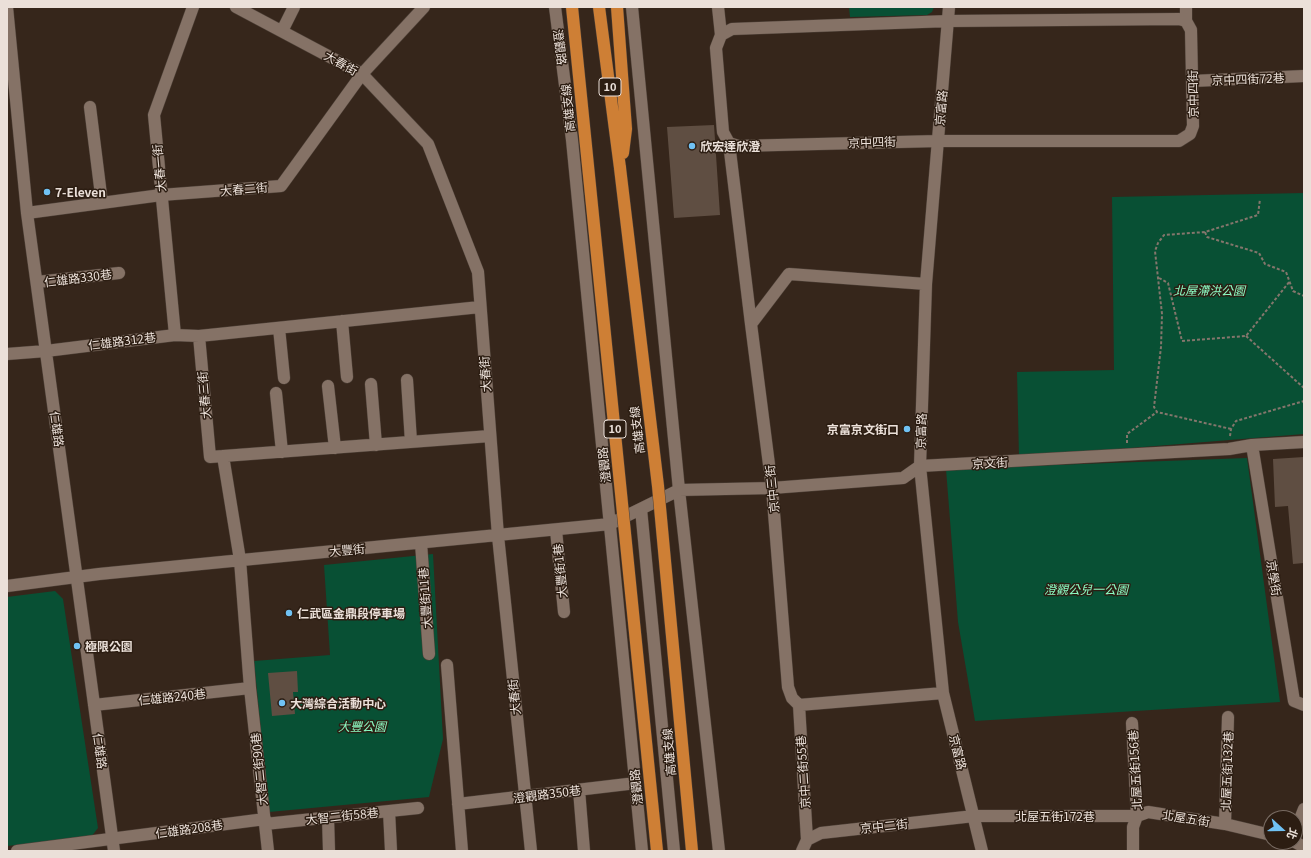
<!DOCTYPE html>
<html>
<head>
<meta charset="utf-8">
<style>
	body { margin:0 }
	#map { position:relative; width:1311px; height:858px; overflow:hidden; background:#36261b; font-family:Georgia,"Noto Sans TC",serif }
	canvas { display:block }
	.frame { position:absolute; inset:0; border:8px solid #ebe0d9; pointer-events:none }
	.north { position:absolute; left:1263px; top:810px; width:40px; height:40px; box-sizing:border-box; background:#2c1d12; border:1px solid #786b62; border-radius:50%; rotate:111deg; font-size:11px; font-weight:700; line-height:16px; text-align:center; color:#ebe0d9 }
	.north::after { content:''; display:block; margin:auto; width:14px; height:18px; background:#70c2f4; clip-path:polygon(50% 0,100% 100%,50% 72%,0 100%) }
</style>
</head>
<body>
<div id="map">
<canvas width="1311" height="858"></canvas>
<div class="frame"></div>
<div class="north">北</div>
</div>
<script>
const context = document.querySelector('canvas').getContext('2d');
context.lineJoin = 'round';
function fill(path, color) { context.fillStyle = color; context.fill(path, 'evenodd'); }
const toPath = rows => new Path2D(rows.map(r => 'M' + r).join(''));
function stroke(path, color, width, dash) { context.strokeStyle = color; context.lineWidth = width; context.lineCap = dash ? 'butt' : 'round'; context.setLineDash(dash || []); context.stroke(path); }
function drawText(font, color, halo, rows, align = 'center') {
  context.font = font + ' Georgia,"Noto Sans TC",serif'; context.lineWidth = 3; context.setLineDash([]); context.textBaseline = 'middle'; context.strokeStyle = halo; context.fillStyle = color; for (const [text, x, y, turn = 0] of rows) {
    context.save(); context.translate(x, y); context.rotate((+turn || 0) * Math.PI / 180); context.textAlign = isNaN(turn) ? turn : align; if (halo) context.strokeText(text, 0, 0); context.fillText(text, 0, 0); context.restore();
  }
}
fill(toPath([
	[849,7,934,7,932,12,927,15,850,17],
	[1304,193,1304,434,1019,457,1017,372,1114,370,1112,197],
	[1247,458,1280,702,975,721,958,622,946,469],
	[433,554,443,739,429,797,269,812,254,661,330,655,324,565],
	[55,591,63,599,98,828,91,837,7,846,7,597]
]), '#085034');
fill(toPath([
	[714,125,720,215,674,218,667,127],
	[1304,457,1304,563,1293,564,1288,506,1275,507,1273,459],
	[297,671,298,692,293,692,295,714,272,716,268,673]
]), '#5f4e42');
const minor = toPath([
	[7,7,27,213,114,851],
	[236,7,362,74,428,144,478,272,498,536,531,851],
	[555,7,572,140,642,851],
	[632,7,679,490,719,851],
	[718,7,721,35,716,48,723,132,729,143,738,146,938,141,1179,141,1190,134,1193,126,1191,30,1186,21,1179,19,949,21,732,29,721,35],
	[949,7,926,284,920,466,943,693,982,851],
	[1186,7,1186,21],
	[282,31,294,7],
	[1192,81,1304,76],
	[90,107,102,203],
	[729,143,751,324],
	[27,213,161,195,281,186,362,74,424,7],
	[37,282,119,273],
	[926,284,789,274,751,324,772,488,788,687,792,698,799,705,943,693],
	[480,307,199,336,210,457,490,436],
	[342,321,347,377],
	[279,328,284,378],
	[175,335,154,115,193,7],
	[7,354,46,351,175,335,199,336],
	[407,380,411,442],
	[371,384,376,445],
	[328,386,335,448],
	[276,393,282,452],
	[1252,445,1294,701,1304,705],
	[223,456,240,560,250,688,268,851],
	[641,509,674,851],
	[556,530,564,612],
	[421,543,429,654],
	[7,586,99,574,610,524,679,490,772,488,903,478,920,466,1229,449,1252,445,1304,442],
	[447,665,462,851],
	[94,705,250,688],
	[799,705,807,840],
	[579,790,584,851],
	[458,804,636,783],
	[389,811,391,851],
	[328,817,329,851],
	[265,824,418,808],
	[1225,824,1228,717],
	[1295,832,1304,809],
	[1295,842,1304,847],
	[17,851,265,819],
	[802,851,807,840,821,833,974,816,1137,816,1132,723],
	[1133,851,1133,827,1137,816,1148,812,1225,824,1271,835]
]);
const highway = toPath([
	[599,7,620,168],
	[617,7,626,129,623,153]
]);
stroke(minor, '#4e4138', 13);
stroke(highway, '#4e4138', 13);
stroke(toPath([
	[1205,232,1207,237,1259,253,1265,264,1286,272,1293,291,1304,296],
	[1159,278,1168,283,1182,341,1246,336,1290,281],
	[1246,336,1304,388],
	[1231,429,1157,412,1154,407,1161,347,1162,314,1155,251,1158,243,1164,235,1205,232,1258,215,1260,199],
	[1230,436,1231,429,1236,421,1304,401],
	[1127,443,1127,434,1157,412]
]), '#84766c', 2, [3, 2]);
stroke(minor, '#857266', 12);
stroke(highway, '#ce7f35', 12);
const highwayBridge = toPath([
	[572,7,657,851],
	[620,168,658,486,692,851]
]);
stroke(highwayBridge, '#4e4138', 13, []);
stroke(highwayBridge, '#ce7f35', 12);
for (const [x, y, r, color] of [
	[692,146,4,"#70c2f4"],
	[47,192,4,"#70c2f4"],
	[907,429,4,"#70c2f4"],
	[289,613,4,"#70c2f4"],
	[77,646,4,"#70c2f4"],
	[282,703,4,"#70c2f4"]
]) { const dot = new Path2D(); dot.arc(x, y, r, 0, 2 * Math.PI); context.fillStyle = color; context.fill(dot); stroke(dot, '#2c1d12', 1.5); }
for (const [x, y, w] of [
	[610,87,22],
	[615,429,22]
]) { const box = new Path2D(); box.roundRect(x - w / 2, y - 9, w, 18, 3); context.fillStyle = '#2c1d12'; context.fill(box); stroke(box, '#ebe0d9', 1); }
drawText('bold 11px', '#ebe0d9', null, [
	["10",610,87],
	["10",615,429]
]);
drawText('12px', '#ebe0d9', '#2c1d12', [
	["澄觀路",560,47,83],
	["大春街",341,63,29],
	["京中四街72巷",1248,79,-2],
	["京中四街",1193,94,-91],
	["高雄支線",568,108,-96],
	["京富路",941,108,-85],
	["京中四街",872,142,-2],
	["大春一街",159,168,-95],
	["大春二街",244,189,-5],
	["仁雄路330巷",78,278,-7],
	["仁雄路312巷",122,341,-7],
	["大春街",485,374,-94],
	["大春三街",204,395,-95],
	["仁雄路",57,429,82],
	["高雄支線",637,430,-97],
	["京富路",921,431,-88],
	["京文街",990,463,-3],
	["澄觀路",604,465,-96],
	["京中三街",772,489,-96],
	["大豐街",347,550,-5],
	["大豐街1巷",560,571,-95],
	["京學街",1274,578,81],
	["大豐街11巷",425,598,-94],
	["仁雄路240巷",172,697,-6],
	["大春街",514,697,-96],
	["仁雄路",100,751,82],
	["高雄支線",669,752,-95],
	["京富路",958,752,76],
	["大智二街90巷",259,769,-96],
	["北屋五街156巷",1135,770,-93],
	["北屋五街132巷",1227,771,-88],
	["京中二街55巷",803,772,-94],
	["澄觀路",636,787,-96],
	["澄觀路350巷",547,794,-7],
	["大智二街58巷",342,816,-6],
	["北屋五街172巷",1055,816],
	["北屋五街",1186,818,9],
	["京中二街",884,826,-6],
	["仁雄路208巷",189,829,-8]
]);
drawText('bold 12px', '#ebe0d9', '#2c1d12', [
	["欣宏達欣澄",700,146],
	["7-Eleven",55,192],
	["京富京文街口",899,429,"right"],
	["仁武區金鼎段停車場",297,613],
	["極限公園",85,646],
	["大灣綜合活動中心",290,703]
], 'left');
drawText('italic 12px', '#8cfcc4', '#2c1d12', [
	["北屋滯洪公園",1209,290],
	["澄觀公兒一公園",1086,589],
	["大豐公園",362,726]
]);
</script>
</body>
</html>
